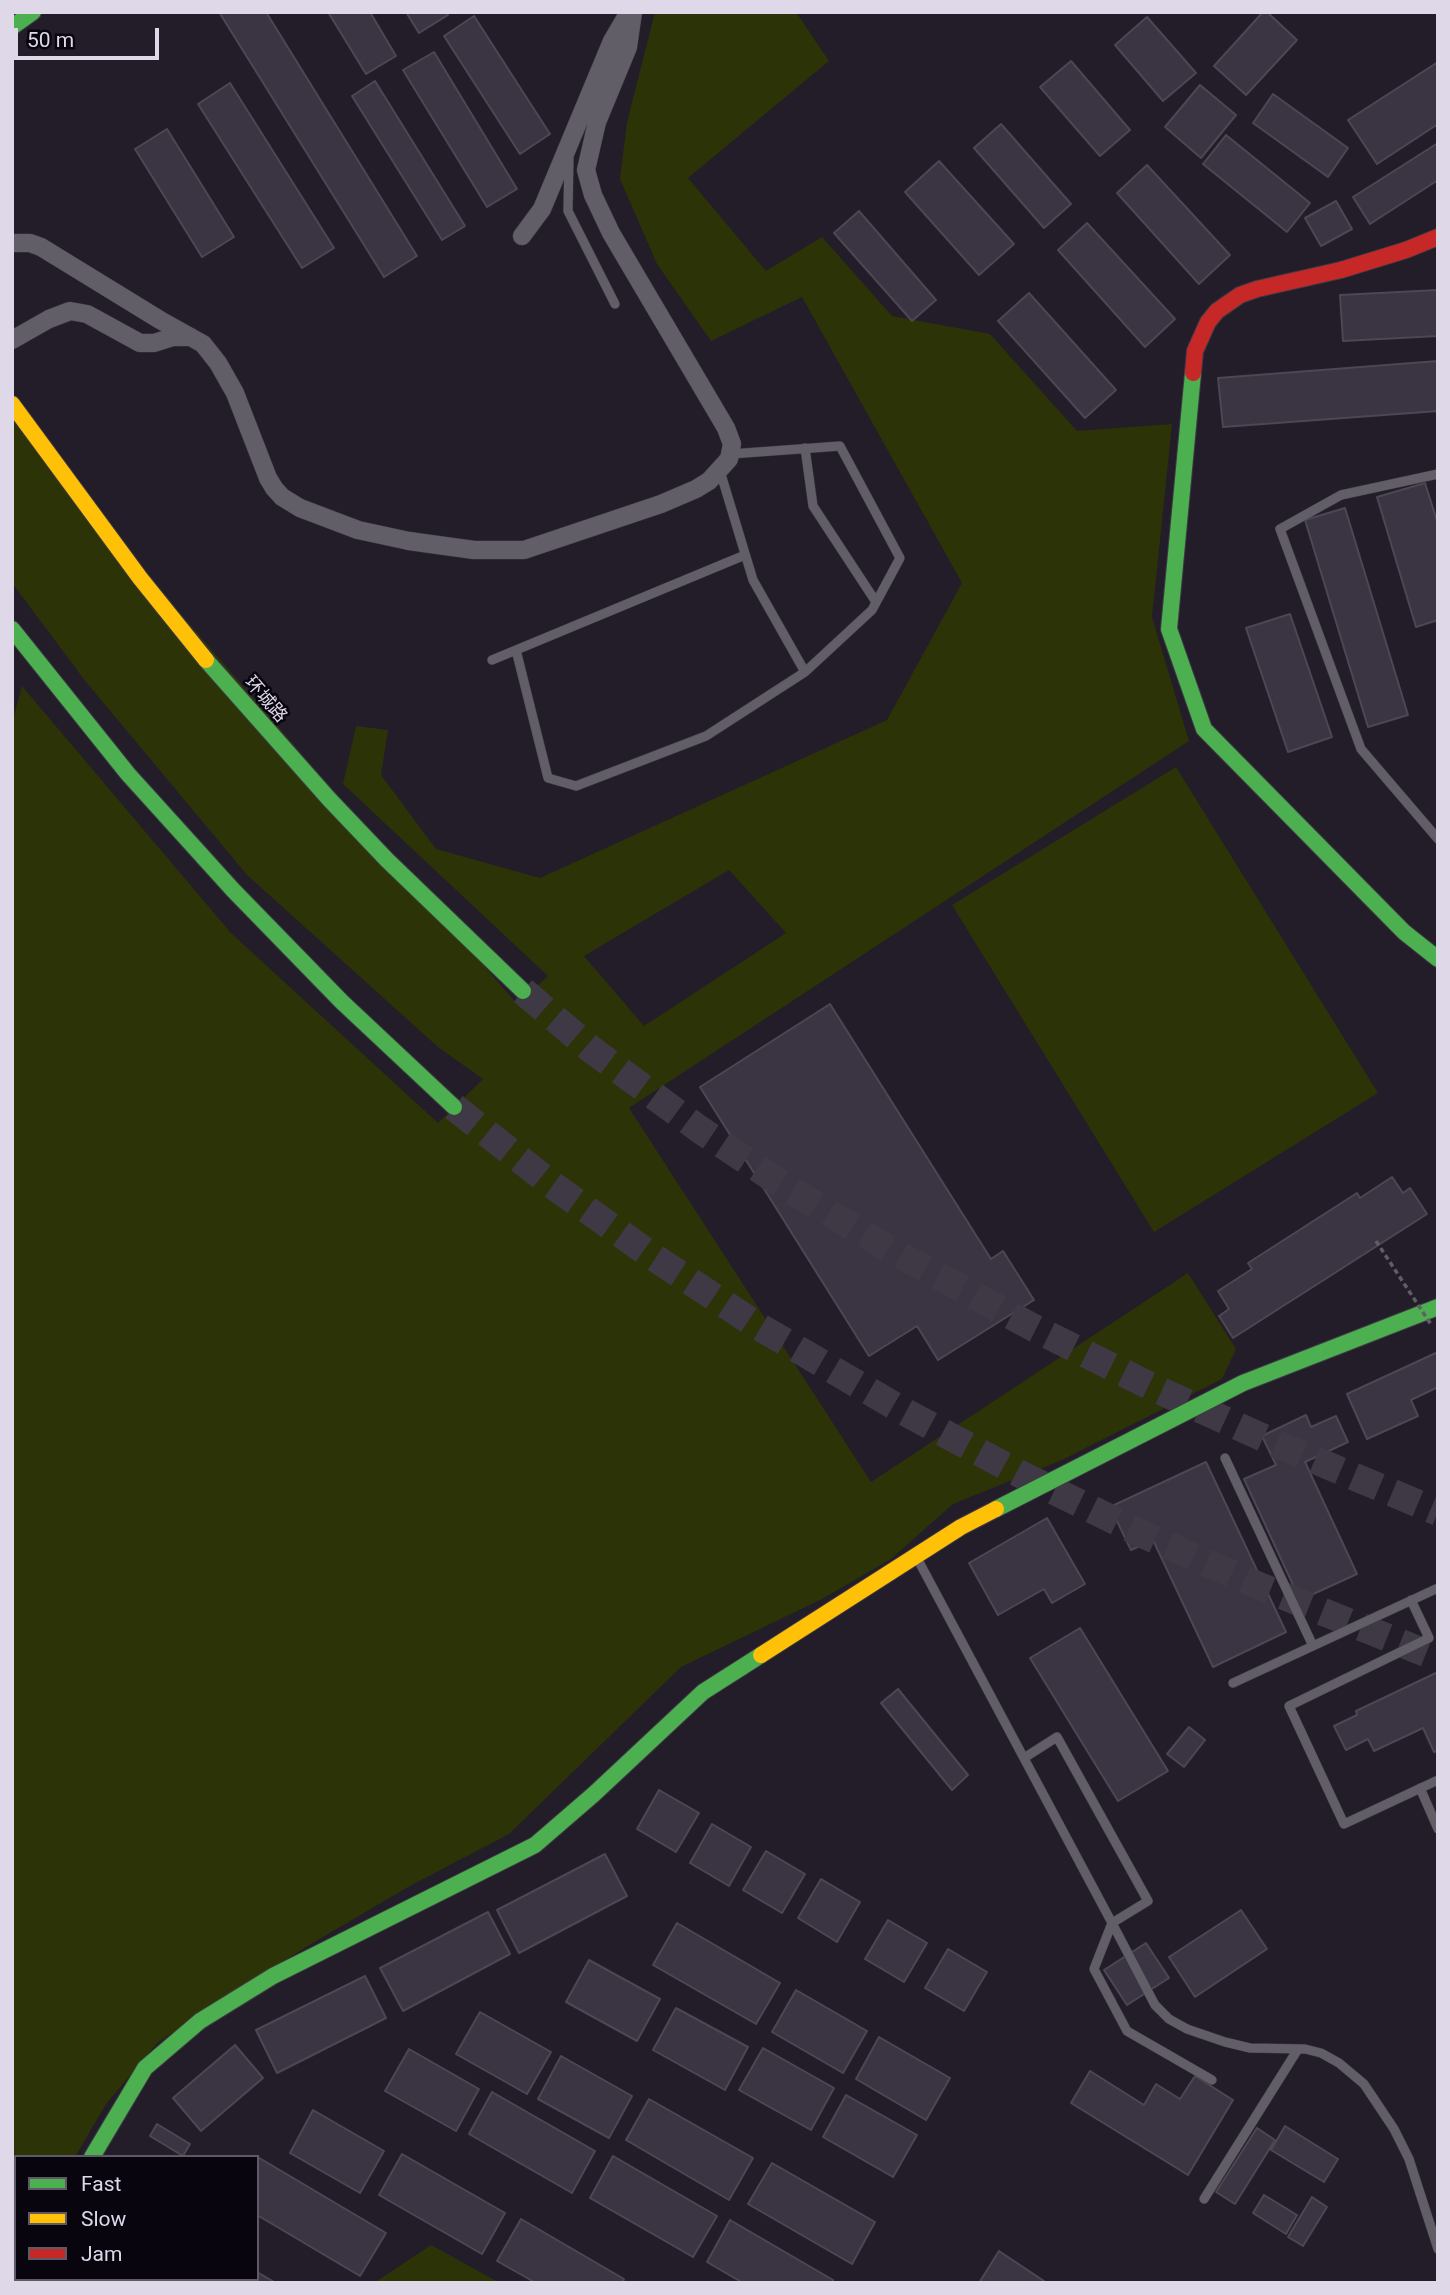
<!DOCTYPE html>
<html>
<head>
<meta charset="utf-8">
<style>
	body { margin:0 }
	#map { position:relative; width:1450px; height:2295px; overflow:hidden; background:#231d29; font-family:Roboto,sans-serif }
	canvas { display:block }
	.frame { position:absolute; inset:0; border:14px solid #dfd8e9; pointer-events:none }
	.legend { position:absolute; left:14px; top:2155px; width:245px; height:126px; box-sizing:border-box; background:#09050f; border:2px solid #5f5966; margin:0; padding:9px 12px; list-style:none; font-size:21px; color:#dfd8e9 }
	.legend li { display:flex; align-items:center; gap:14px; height:35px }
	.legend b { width:35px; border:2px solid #5f5966 }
	.scale { position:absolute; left:14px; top:28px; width:145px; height:32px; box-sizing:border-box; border:4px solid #dfd8e9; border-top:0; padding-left:9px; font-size:21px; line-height:24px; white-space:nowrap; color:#dfd8e9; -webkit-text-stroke:5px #09050f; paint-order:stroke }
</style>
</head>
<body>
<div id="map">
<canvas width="1450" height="2295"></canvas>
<div class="frame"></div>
<ul class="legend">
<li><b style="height:9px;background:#4caf50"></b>Fast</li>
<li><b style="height:9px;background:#ffc107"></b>Slow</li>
<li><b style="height:9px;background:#c62828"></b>Jam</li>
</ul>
<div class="scale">50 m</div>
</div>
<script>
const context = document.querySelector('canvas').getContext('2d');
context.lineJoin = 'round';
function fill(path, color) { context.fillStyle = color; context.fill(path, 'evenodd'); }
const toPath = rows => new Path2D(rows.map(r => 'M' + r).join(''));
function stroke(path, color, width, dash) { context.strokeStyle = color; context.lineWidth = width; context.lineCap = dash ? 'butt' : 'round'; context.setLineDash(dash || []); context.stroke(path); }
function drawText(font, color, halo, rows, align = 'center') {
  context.font = font + ' Roboto,"Noto Sans SC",sans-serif'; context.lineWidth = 5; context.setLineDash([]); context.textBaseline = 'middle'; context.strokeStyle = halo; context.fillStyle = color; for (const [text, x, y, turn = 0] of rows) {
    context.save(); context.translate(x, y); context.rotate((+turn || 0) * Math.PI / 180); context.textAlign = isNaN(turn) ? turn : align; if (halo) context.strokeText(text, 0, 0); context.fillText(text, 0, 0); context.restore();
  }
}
fill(toPath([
	[655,12,796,12,829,61,688,178,766,271,822,237,892,316,990,334,1077,431,1172,424,1152,617,1189,741,629,1108,871,1482,1188,1273,1236,1349,1222,1379,1062,1460,953,1504,891,1559,822,1599,681,1667,509,1834,408,1887,306,1947,158,2042,106,2104,75,2157,16,2157,16,2258,12,2264,12,723,22,686,231,933,438,1123,483,1079,438,1047,247,875,86,682,12,583,12,418,517,1004,548,976,343,784,356,726,388,730,381,775,436,849,540,878,887,720,962,583,802,297,711,341,657,264,620,179,627,122],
	[729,870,786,933,644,1026,584,956],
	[1176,767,1378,1093,1154,1232,952,905],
	[431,2245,500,2283,374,2283]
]), '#2c3307');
const building = toPath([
	[219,12,266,12,417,256,384,277,219,12],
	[328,12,370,12,396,56,366,74,328,12],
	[406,12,446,12,448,15,419,33,406,12],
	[1263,12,1267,12,1297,40,1246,95,1214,66,1263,12],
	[474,16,550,134,520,154,444,36,474,16],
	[1147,17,1196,73,1163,101,1115,45,1147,17],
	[434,52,517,189,487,207,403,70,434,52],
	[1071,61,1130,130,1100,156,1040,87,1071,61],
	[1438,62,1438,124,1377,164,1348,120,1438,62],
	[375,81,465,226,442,240,352,96,375,81],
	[230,83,334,248,302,268,198,104,230,83],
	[1200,85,1236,115,1201,158,1165,127,1200,85],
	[1273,94,1348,148,1328,177,1253,123,1273,94],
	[1001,124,1071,204,1044,228,974,148,1001,124],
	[167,129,234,237,202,257,135,149,167,129],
	[1226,135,1310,203,1287,232,1203,164,1226,135],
	[1438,143,1438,180,1370,224,1353,197,1438,143],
	[939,161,1014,244,979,275,905,192,939,161],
	[1147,165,1230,255,1199,284,1117,193,1147,165],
	[1336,201,1352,229,1321,246,1305,218,1336,201],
	[859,211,936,300,912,321,834,233,859,211],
	[1087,223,1175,319,1145,347,1058,250,1087,223],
	[1438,290,1438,336,1343,341,1340,295,1438,290],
	[1029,293,1116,390,1085,418,998,321,1029,293],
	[1438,361,1438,411,1223,427,1218,378,1438,361],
	[1425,483,1438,524,1438,620,1416,627,1377,497,1425,483],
	[1345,508,1408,715,1368,727,1305,520,1345,508],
	[1290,614,1332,737,1288,752,1246,628,1290,614],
	[830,1004,991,1259,1003,1251,1034,1300,938,1360,917,1326,869,1356,700,1087,830,1004],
	[1392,1177,1403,1193,1410,1188,1427,1214,1233,1338,1219,1316,1229,1309,1218,1291,1252,1269,1248,1263,1357,1193,1360,1198,1392,1177],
	[1438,1352,1438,1387,1411,1400,1418,1416,1367,1439,1347,1394,1438,1352],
	[1306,1415,1311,1427,1336,1416,1348,1442,1305,1462,1357,1574,1300,1600,1244,1479,1276,1465,1262,1436,1306,1415],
	[1206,1462,1286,1632,1213,1667,1153,1540,1131,1550,1110,1507,1206,1462],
	[1047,1518,1085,1584,1052,1603,1044,1589,998,1615,969,1563,1047,1518],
	[1080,1628,1168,1771,1118,1801,1030,1658,1080,1628],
	[1438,1672,1438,1750,1434,1752,1423,1728,1374,1751,1368,1739,1346,1750,1334,1726,1357,1715,1356,1711,1438,1672],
	[898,1689,968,1775,952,1790,881,1703,898,1689],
	[1189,1727,1205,1740,1184,1767,1167,1754,1189,1727],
	[659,1790,699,1813,676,1852,637,1829,659,1790],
	[712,1824,751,1847,729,1886,690,1863,712,1824],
	[766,1851,805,1874,782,1913,743,1890,766,1851],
	[605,1854,627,1896,519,1953,497,1910,605,1854],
	[821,1879,860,1902,837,1942,798,1918,821,1879],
	[1241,1910,1267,1949,1195,1997,1169,1957,1241,1910],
	[488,1912,510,1954,403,2011,380,1968,488,1912],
	[888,1920,927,1943,904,1982,865,1959,888,1920],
	[677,1923,780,1983,756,2024,653,1965,677,1923],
	[1146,1943,1169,1978,1127,2005,1104,1970,1146,1943],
	[948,1949,987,1972,964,2011,925,1988,948,1949],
	[589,1960,660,1999,637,2041,566,2002,589,1960],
	[365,1976,386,2018,277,2073,256,2030,365,1976],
	[796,1990,867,2031,843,2073,772,2032,796,1990],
	[676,2008,748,2047,725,2090,653,2050,676,2008],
	[480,2012,551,2052,527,2094,456,2054,480,2012],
	[879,2037,950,2078,926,2120,856,2079,879,2037],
	[235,2045,263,2078,201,2131,173,2098,235,2045],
	[763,2048,834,2088,811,2130,739,2090,763,2048],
	[409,2049,479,2089,456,2131,385,2091,409,2049],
	[561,2056,632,2096,609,2138,538,2099,561,2056],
	[1090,2071,1144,2105,1156,2084,1180,2099,1195,2076,1233,2100,1188,2175,1071,2103,1090,2071],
	[492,2092,595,2151,572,2193,469,2134,492,2092],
	[846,2095,917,2135,893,2177,823,2137,846,2095],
	[649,2099,753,2158,729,2200,626,2140,649,2099],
	[313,2110,384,2151,360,2193,290,2153,313,2110],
	[157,2124,190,2144,183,2156,150,2136,157,2124],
	[1285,2126,1338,2159,1324,2182,1271,2150,1285,2126],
	[1257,2128,1275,2140,1235,2204,1216,2192,1257,2128],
	[402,2154,505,2213,482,2254,379,2195,402,2154],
	[256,2156,386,2233,360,2276,257,2215,257,2157,256,2156],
	[613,2156,717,2216,693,2257,590,2198,613,2156],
	[772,2163,875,2222,852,2264,748,2204,772,2163],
	[1264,2195,1297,2215,1286,2234,1253,2213,1264,2195],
	[1312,2197,1327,2207,1303,2246,1288,2237,1312,2197],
	[521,2219,624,2279,622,2283,536,2283,497,2261,521,2219],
	[730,2220,833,2280,832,2283,743,2283,707,2262,730,2220],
	[999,2251,1047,2283,979,2283,999,2251],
	[257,2272,276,2283,203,2283,205,2279,257,2279,257,2272]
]);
fill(building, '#3b3442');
stroke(building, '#4c4752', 2);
stroke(toPath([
	[523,991,592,1050,699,1129,789,1189,889,1249,1034,1328,1152,1387,1277,1444,1438,1512],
	[454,1107,551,1184,652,1256,758,1326,905,1412,1020,1474,1138,1532,1259,1586,1438,1658]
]), '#3f3946', 28, [28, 14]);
const lane = toPath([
	[569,156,568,211,615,304],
	[805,448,813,506,876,602],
	[720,471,753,580,805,672],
	[1438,474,1341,495,1280,529,1361,749,1438,839],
	[516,650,548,778,576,786,706,736,805,672,872,610,900,558,840,446,731,454],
	[492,660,745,555],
	[1225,1458,1313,1646],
	[917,1558,1112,1923,1094,1969,1127,2031,1212,2080],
	[1411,1600,1429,1638,1289,1706,1344,1824,1438,1780],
	[1233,1683,1438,1588],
	[1024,1758,1057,1737,1148,1901,1112,1923,1155,2005,1169,2019,1187,2029,1225,2042,1250,2048,1305,2049,1321,2053,1339,2063,1364,2084,1394,2129,1409,2159,1438,2249],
	[1420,1788,1438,1829],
	[1204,2199,1298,2049]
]);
const street = toPath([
	[522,236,542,209,612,41,629,12],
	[12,243,30,243,41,247,160,320,203,344,218,363,235,393,268,478,274,488,282,497,300,508,358,530,409,541,474,550,524,550,661,504,696,489,709,481,729,459,732,444,726,428,611,233,593,195,586,170,597,122,628,47,633,12],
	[12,340,49,319,70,311,87,314,140,343,154,343,173,337,191,337]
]);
const fast = toPath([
	[12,27,33,12],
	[1193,373,1169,629,1204,729,1404,932,1438,959],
	[12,629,128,774,233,890,342,1002,454,1107],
	[206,660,329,799,387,860,523,991],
	[996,1509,1243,1383,1438,1307],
	[92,2157,145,2068,200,2021,273,1976,535,1845,594,1794,703,1692,761,1655],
	[17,2283,19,2279]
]);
const slow = toPath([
	[12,404,140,578,206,660],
	[761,1655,961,1527,996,1509]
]);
const jam = toPath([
	[1193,373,1195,351,1208,322,1217,311,1240,295,1257,289,1341,270,1406,250,1438,237]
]);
stroke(lane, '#3e3a44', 10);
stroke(street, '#3e3a44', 19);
stroke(fast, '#3e3a44', 18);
stroke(slow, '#3e3a44', 18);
stroke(jam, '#3e3a44', 18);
stroke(lane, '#625e68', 9);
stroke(street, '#625e68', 18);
stroke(fast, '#4caf50', 16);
stroke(slow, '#ffc107', 16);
stroke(jam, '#c62828', 16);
stroke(toPath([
	[1376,1241,1432,1326]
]), '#615d66', 3.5, [5, 3.5]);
drawText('18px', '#dfd8e9', '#09050f', [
	["环城路",265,700,49]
]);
</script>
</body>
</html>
